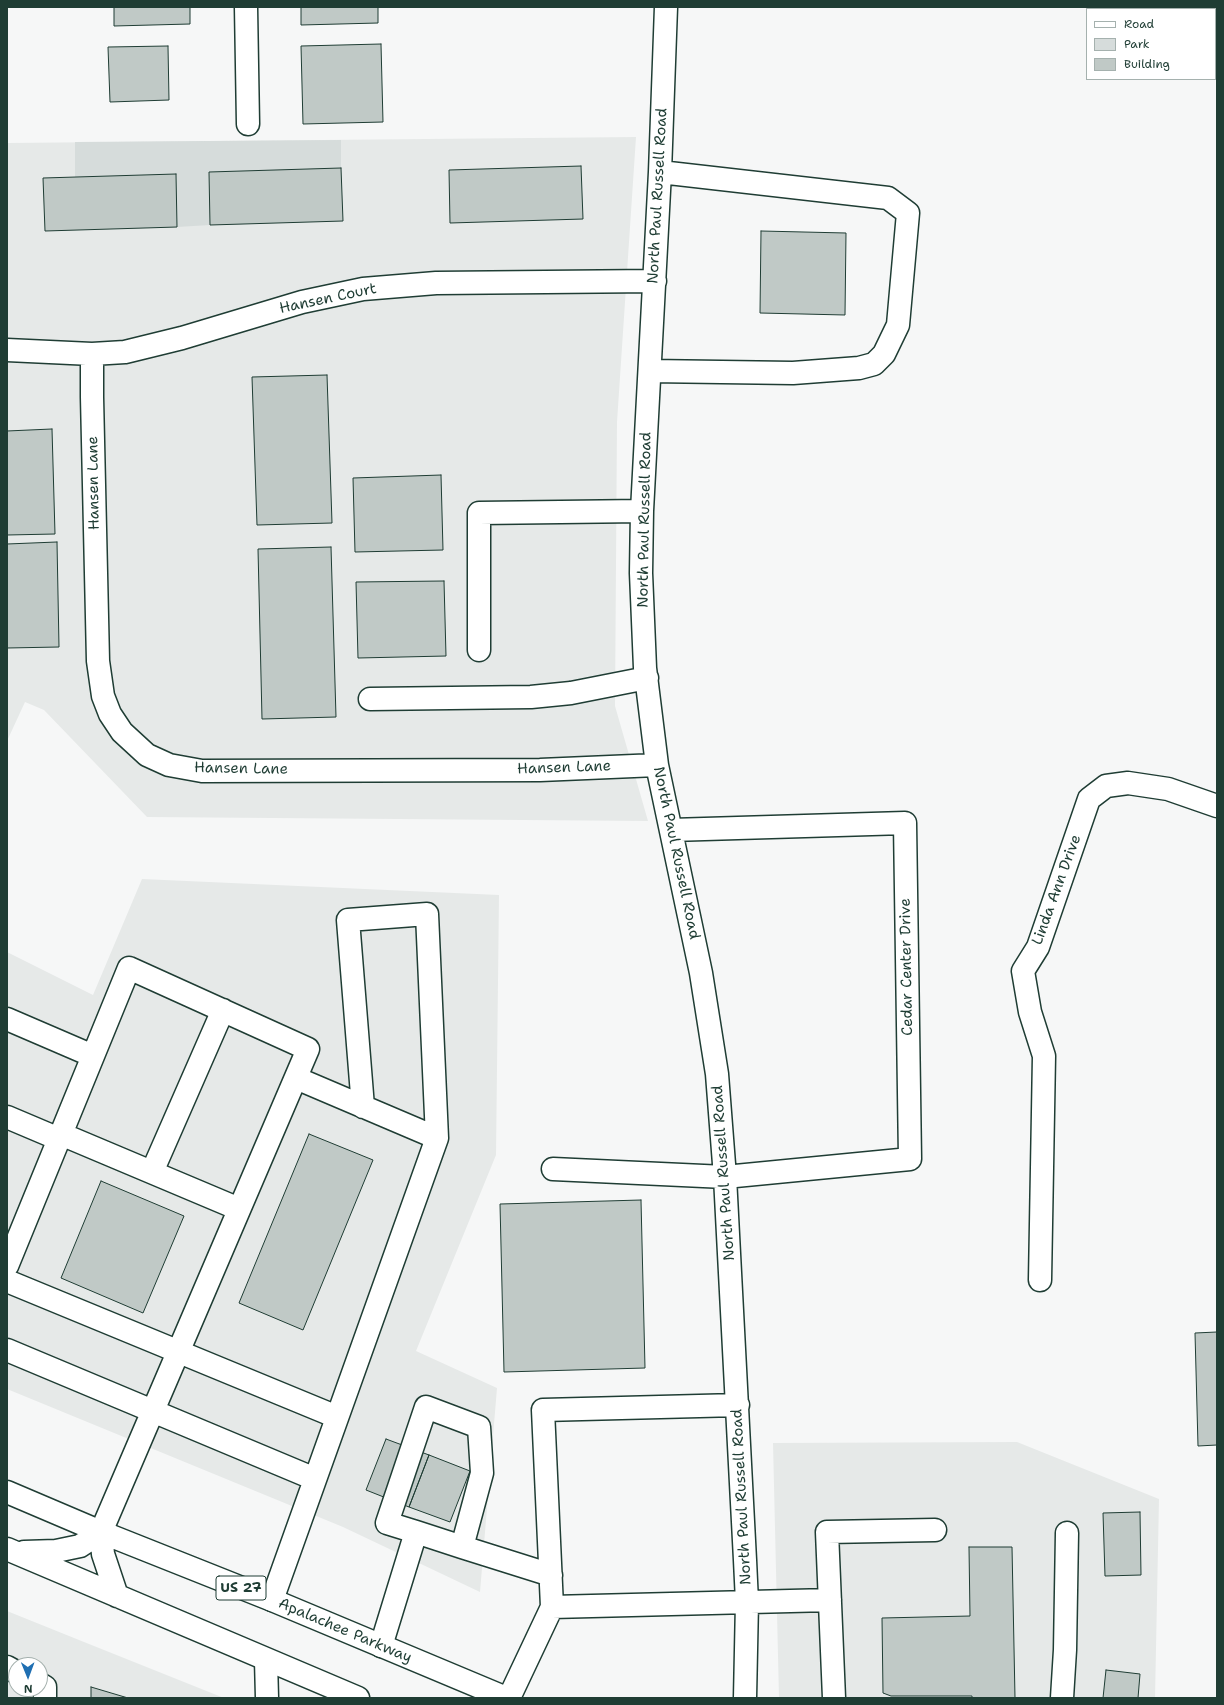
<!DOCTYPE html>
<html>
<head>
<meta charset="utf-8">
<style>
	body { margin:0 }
	#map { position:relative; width:1224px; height:1705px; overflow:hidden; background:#f6f7f7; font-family:"Shantell Sans",sans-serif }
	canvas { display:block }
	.frame { position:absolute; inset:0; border:8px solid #1f3d34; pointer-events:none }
	.legend { position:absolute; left:1086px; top:8px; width:130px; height:72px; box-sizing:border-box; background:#fff; border:1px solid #a5b1ae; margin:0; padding:5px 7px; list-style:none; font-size:12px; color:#1f3d34 }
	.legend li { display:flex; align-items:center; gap:8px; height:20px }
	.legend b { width:20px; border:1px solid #a5b1ae }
	.north { position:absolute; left:8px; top:1657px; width:40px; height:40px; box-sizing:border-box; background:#fff; border:1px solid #a5b1ae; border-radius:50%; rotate:179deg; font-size:11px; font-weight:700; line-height:16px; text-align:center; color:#1f3d34 }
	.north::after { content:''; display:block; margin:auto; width:14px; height:18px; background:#1f6fb2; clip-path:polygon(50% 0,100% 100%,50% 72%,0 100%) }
</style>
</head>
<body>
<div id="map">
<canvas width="1224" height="1705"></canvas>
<div class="frame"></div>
<ul class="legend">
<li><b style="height:5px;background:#fff"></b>Road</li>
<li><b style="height:11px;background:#d6dcdb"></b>Park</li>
<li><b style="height:11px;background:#c0c9c6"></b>Building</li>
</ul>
<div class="north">N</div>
</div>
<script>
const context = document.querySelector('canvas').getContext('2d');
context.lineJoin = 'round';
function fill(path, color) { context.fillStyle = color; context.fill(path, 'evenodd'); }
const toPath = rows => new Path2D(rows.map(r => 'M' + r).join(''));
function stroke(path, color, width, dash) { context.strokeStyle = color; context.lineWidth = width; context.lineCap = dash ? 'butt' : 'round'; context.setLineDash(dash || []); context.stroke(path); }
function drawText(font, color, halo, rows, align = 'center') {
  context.font = font + ' "Shantell Sans",sans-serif'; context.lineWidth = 3; context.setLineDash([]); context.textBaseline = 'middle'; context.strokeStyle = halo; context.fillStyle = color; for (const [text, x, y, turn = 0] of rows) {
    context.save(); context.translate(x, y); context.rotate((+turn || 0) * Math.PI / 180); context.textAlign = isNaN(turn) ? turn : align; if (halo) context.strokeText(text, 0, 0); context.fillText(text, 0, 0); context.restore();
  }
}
fill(toPath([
	[636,137,617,422,615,706,648,821,147,817,44,710,25,702,7,741,7,143],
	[142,879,499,895,496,1155,416,1351,497,1388,480,1592,343,1527,7,1389,7,952,93,995],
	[1017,1442,1159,1499,1155,1698,779,1698,773,1443],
	[7,1611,84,1642,224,1698,7,1698],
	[16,1665,40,1665,40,1689,16,1689]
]), '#e6e9e8');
fill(toPath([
	[341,140,341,168,209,172,210,225,177,227,175,174,75,177,75,142]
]), '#d6dcdb');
const building = toPath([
	[114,7,190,7,190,24,114,26,114,7],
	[301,7,378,7,378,23,301,25,301,7],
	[381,44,383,122,303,124,301,46,381,44],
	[168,46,169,100,110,102,108,47,168,46],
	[581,166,583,219,450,223,449,170,581,166],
	[341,168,343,221,210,225,209,172,341,168],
	[176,174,177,227,45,231,43,178,176,174],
	[761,231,846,233,845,315,760,313,761,231],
	[327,375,332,523,257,525,252,377,327,375],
	[52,429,55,534,7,535,7,431,52,429],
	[441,475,443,550,355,552,353,478,441,475],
	[57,542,59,647,7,648,7,544,57,542],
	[331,547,336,717,262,719,258,549,331,547],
	[444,581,446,656,358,658,356,582,444,581],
	[309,1134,373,1160,303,1330,239,1303,309,1134],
	[101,1181,184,1216,143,1313,61,1278,101,1181],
	[641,1200,645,1368,504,1372,500,1204,641,1200],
	[1217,1332,1217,1445,1198,1446,1195,1333,1217,1332],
	[386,1439,429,1455,409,1507,366,1490,386,1439],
	[429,1455,470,1471,450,1522,409,1507,429,1455],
	[1140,1512,1141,1575,1105,1576,1103,1513,1140,1512],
	[969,1547,1012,1547,1015,1698,972,1698,972,1696,891,1696,883,1693,882,1618,970,1616,969,1547],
	[1106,1670,1140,1674,1138,1698,1103,1698,1106,1670],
	[91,1687,128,1698,91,1698,91,1687]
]);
fill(building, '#c0c9c6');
stroke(building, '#1f3d34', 1);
const minor = toPath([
	[246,7,248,124],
	[666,7,660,172,642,511,641,573,645,668,657,765,701,973,717,1074,725,1177,745,1560,747,1602,745,1698],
	[7,350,92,354,125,352,182,338,302,302,363,289,436,283,655,281],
	[92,354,92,397,98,661,103,696,110,714,122,732,147,755,169,765,202,771,540,770,657,765],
	[650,371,793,373,859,368,874,364,884,354,898,325,908,213,888,198,660,172],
	[479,650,479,513,642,511],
	[370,699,531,697,571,693,647,678],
	[7,1019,93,1056],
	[296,1078,437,1138],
	[7,1117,59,1139],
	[61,1134,239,1209],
	[553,1169,725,1177,910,1159,905,823,671,830],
	[152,1172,223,1010],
	[7,1266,129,968,308,1049,101,1532],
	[1040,1280,1044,1056,1030,1012,1023,971,1038,947,1089,799,1106,786,1128,783,1168,789,1217,806],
	[7,1281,337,1417],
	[7,1350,315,1479],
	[462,1547,482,1473,479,1427,426,1407,387,1523,416,1532,462,1547,551,1575],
	[272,1600,437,1138,427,914,348,920,363,1107],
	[552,1607,830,1600],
	[381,1646,416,1532],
	[266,1660,267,1698],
	[7,1667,16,1672],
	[40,1684,45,1687,45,1698],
	[509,1698,552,1607,543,1410,738,1405],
	[834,1698,827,1532,935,1530],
	[1062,1698,1065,1650,1067,1533]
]);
const major = toPath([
	[7,1492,101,1532,272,1600,506,1698],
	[101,1532,103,1554,117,1596],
	[7,1549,358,1698],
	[24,1552,56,1551,80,1546,101,1532]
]);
stroke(minor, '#1f3d34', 25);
stroke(major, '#1f3d34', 25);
stroke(minor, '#fff', 22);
stroke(major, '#fff', 22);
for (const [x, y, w] of [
	[241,1588,50]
]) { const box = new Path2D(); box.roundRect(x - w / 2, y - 12, w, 24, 3); context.fillStyle = '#fff'; context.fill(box); stroke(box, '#1f3d34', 1); }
drawText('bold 14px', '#1f3d34', null, [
	["US 27",241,1588]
]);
drawText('15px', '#1f3d34', '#fff', [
	["North Paul Russell Road",658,196,-87],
	["Hansen Court",328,299,-12],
	["Hansen Lane",94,483,-91],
	["North Paul Russell Road",645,520,-89],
	["Hansen Lane",564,768,-2],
	["Hansen Lane",241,769,1],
	["North Paul Russell Road",676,853,78],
	["Linda Ann Drive",1057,890,-70],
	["Cedar Center Drive",907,967,-91],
	["North Paul Russell Road",724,1173,-94],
	["North Paul Russell Road",742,1497,-93],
	["Apalachee Parkway",345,1631,23]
]);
</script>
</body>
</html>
